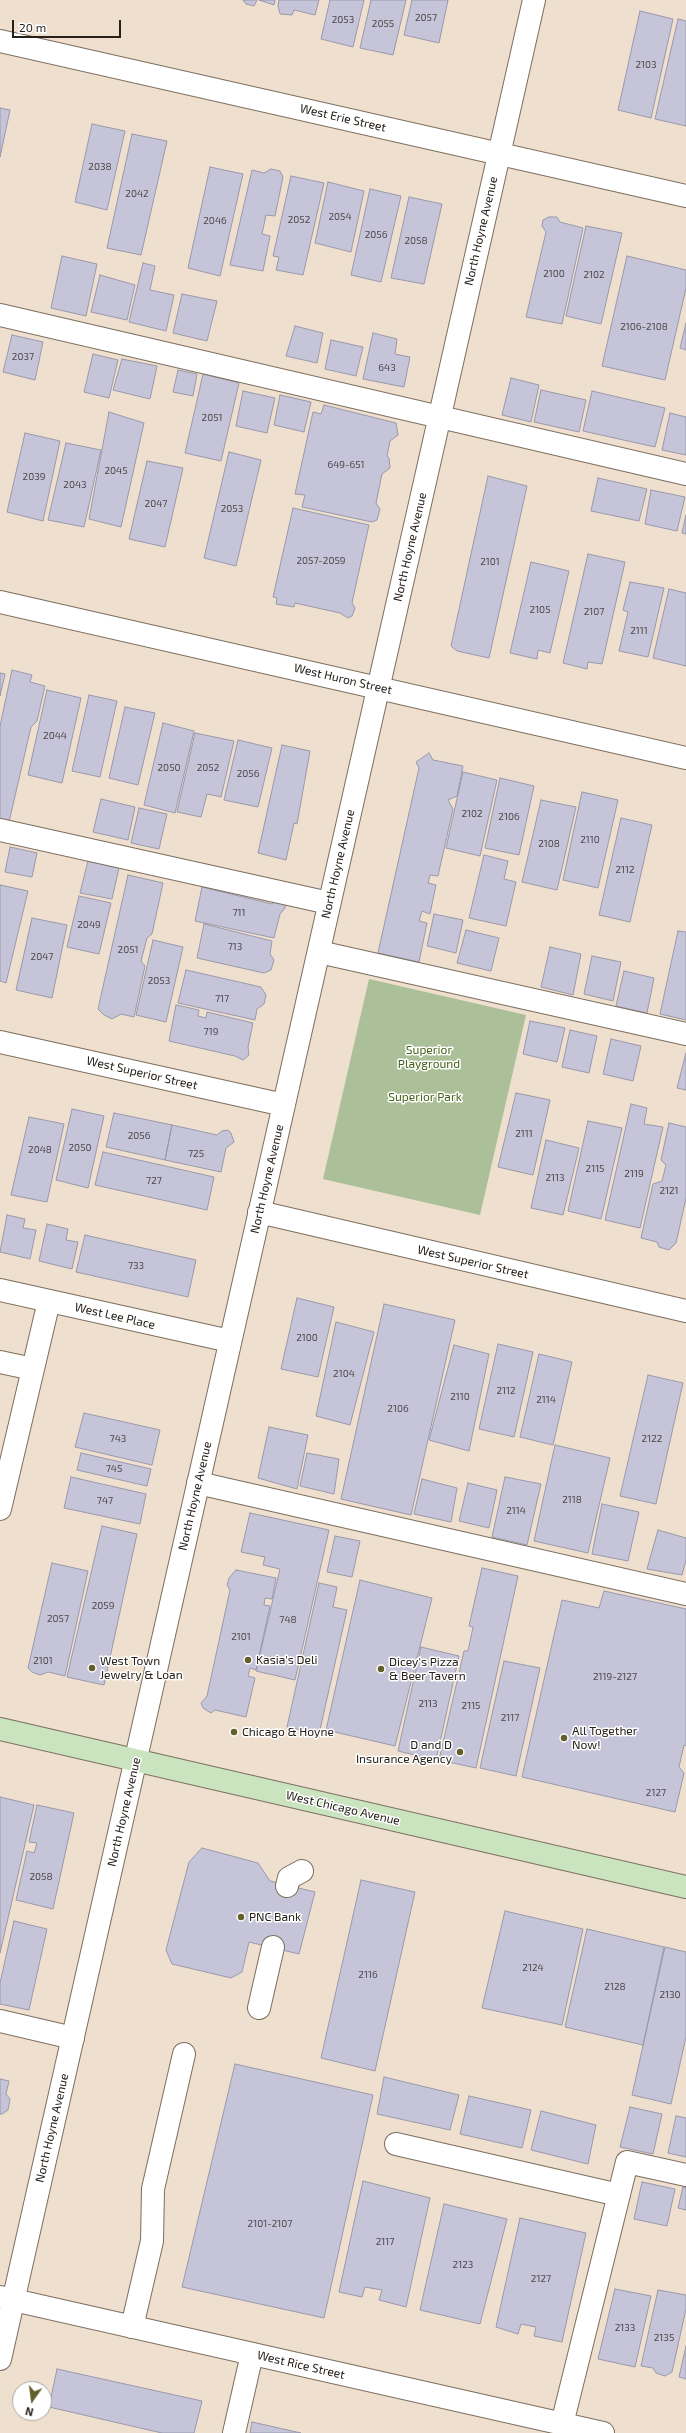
<!DOCTYPE html>
<html>
<head>
<meta charset="utf-8">
<style>
	body { margin:0 }
	#map { position:relative; width:686px; height:2433px; overflow:hidden; background:#efdfce; font-family:"Exo 2",sans-serif }
	canvas { display:block }
	.north { position:absolute; left:12px; top:2381px; width:40px; height:40px; box-sizing:border-box; background:#fff; border:1px solid #a8a6a3; border-radius:50%; rotate:194deg; font-size:11px; font-weight:700; line-height:16px; text-align:center; color:#26201a }
	.north::after { content:''; display:block; margin:auto; width:14px; height:18px; background:#635f2c; clip-path:polygon(50% 0,100% 100%,50% 72%,0 100%) }
	.scale { position:absolute; left:12px; top:20px; width:109px; height:18px; box-sizing:border-box; border:2px solid #26201a; border-top:0; padding-left:5px; font-size:12px; line-height:14px; white-space:nowrap; color:#26201a; -webkit-text-stroke:3px #fff; paint-order:stroke }
</style>
</head>
<body>
<div id="map">
<canvas width="686" height="2433"></canvas>
<div class="north">N</div>
<div class="scale">20 m</div>
</div>
<script>
const context = document.querySelector('canvas').getContext('2d');
context.lineJoin = 'round';
function fill(path, color) { context.fillStyle = color; context.fill(path, 'evenodd'); }
const toPath = rows => new Path2D(rows.map(r => 'M' + r).join(''));
function stroke(path, color, width, dash) { context.strokeStyle = color; context.lineWidth = width; context.lineCap = dash ? 'butt' : 'round'; context.setLineDash(dash || []); context.stroke(path); }
function drawText(font, color, halo, rows, align = 'center') {
  context.font = font + ' "Exo 2",sans-serif'; context.lineWidth = 3; context.setLineDash([]); context.textBaseline = 'middle'; context.strokeStyle = halo; context.fillStyle = color; for (const [text, x, y, turn = 0] of rows) {
    context.save(); context.translate(x, y); context.rotate((+turn || 0) * Math.PI / 180); context.textAlign = isNaN(turn) ? turn : align; if (halo) context.strokeText(text, 0, 0); context.fillText(text, 0, 0); context.restore();
  }
}
fill(toPath([
	[369,979,526,1015,480,1215,323,1179]
]), '#abbf98');
const building = toPath([
	[243,0,257,0,254,6,246,4,243,0],
	[259,0,275,0,274,5,259,0],
	[279,0,319,0,315,15,294,10,292,15,280,14,278,6,279,0],
	[330,0,364,0,353,47,321,39,330,0],
	[371,0,406,0,393,55,360,48,371,0],
	[412,0,448,0,439,43,404,35,412,0],
	[640,11,673,19,651,118,618,110,640,11],
	[678,19,686,21,686,126,655,119,678,19],
	[0,108,10,110,0,157,0,108],
	[92,124,125,131,107,210,75,202,92,124],
	[132,134,167,141,141,255,107,248,132,134],
	[210,167,243,174,220,276,188,268,210,167],
	[271,169,280,171,283,177,275,216,266,215,262,234,270,236,263,271,230,265,252,170,264,173,271,169],
	[291,176,324,183,303,275,276,270,279,257,273,256,291,176],
	[328,182,364,191,351,252,315,243,328,182],
	[370,189,401,196,381,282,351,275,370,189],
	[409,197,442,204,424,284,391,278,409,197],
	[549,217,557,217,560,222,583,228,562,324,526,317,546,232,542,226,543,220,549,217],
	[586,226,622,233,601,324,566,316,586,226],
	[62,256,97,264,86,316,51,308,62,256],
	[627,256,686,270,686,288,665,380,602,366,627,256],
	[143,263,155,266,150,290,174,295,166,331,129,322,143,263],
	[100,275,135,285,127,320,91,312,100,275],
	[182,294,217,301,207,341,173,333,182,294],
	[686,323,686,350,680,348,686,323],
	[295,326,323,333,317,363,286,356,295,326],
	[373,333,397,339,395,354,410,357,404,387,363,379,373,333],
	[12,335,43,342,35,380,3,372,12,335],
	[331,340,363,347,356,376,325,369,331,340],
	[93,354,118,360,109,398,84,392,93,354],
	[122,359,157,366,150,399,113,390,122,359],
	[178,370,197,374,193,396,173,392,178,370],
	[203,374,239,383,221,461,185,453,203,374],
	[511,378,539,385,531,422,502,415,511,378],
	[541,390,586,400,579,432,534,422,541,390],
	[243,391,275,398,267,433,236,426,243,391],
	[592,391,665,408,655,447,583,431,592,391],
	[280,395,311,402,304,432,274,425,280,395],
	[324,405,396,423,398,435,390,441,387,456,389,458,390,468,382,474,376,503,380,509,377,520,372,522,302,507,305,495,295,494,313,412,321,414,324,405],
	[109,412,144,423,121,527,89,519,109,412],
	[670,413,686,417,686,455,662,450,670,413],
	[25,433,60,441,43,521,7,512,25,433],
	[66,443,101,450,84,527,48,520,66,443],
	[229,452,261,460,236,566,204,558,229,452],
	[147,461,183,468,165,547,129,539,147,461],
	[488,476,527,486,489,658,457,651,451,646,488,476],
	[598,478,647,489,639,521,591,511,598,478],
	[651,490,685,497,677,531,645,524,651,490],
	[293,508,369,525,352,603,355,608,352,616,348,618,340,613,295,603,294,607,276,604,277,598,273,597,293,508],
	[686,515,686,534,682,533,686,515],
	[588,554,625,562,602,664,588,662,587,669,563,663,588,554],
	[531,562,569,571,550,653,538,650,537,659,510,653,531,562],
	[630,582,664,588,648,657,619,651,628,612,623,610,630,582],
	[669,589,686,593,686,666,653,658,669,589],
	[12,670,32,675,30,682,45,686,37,721,31,727,9,822,0,820,0,726,12,670],
	[0,673,5,674,0,696,0,673],
	[47,690,81,698,62,783,28,775,47,690],
	[89,695,117,701,100,777,72,771,89,695],
	[125,707,155,713,138,785,109,778,125,707],
	[163,723,194,731,175,813,144,805,163,723],
	[195,733,234,741,221,797,207,794,201,817,177,812,195,733],
	[238,740,272,748,258,807,224,800,238,740],
	[282,745,310,751,297,824,294,823,286,860,258,853,282,745],
	[429,753,433,760,463,766,457,796,448,800,453,809,438,876,430,875,428,883,436,885,430,914,422,911,419,921,427,923,419,962,378,953,419,768,416,762,429,753],
	[463,772,497,780,480,856,446,848,463,772],
	[500,778,534,786,519,855,485,848,500,778],
	[582,792,618,800,598,888,563,880,582,792],
	[101,799,135,807,128,840,93,832,101,799],
	[541,800,576,807,557,890,522,882,541,800],
	[139,808,167,814,159,849,131,843,139,808],
	[621,818,652,825,630,922,599,915,621,818],
	[10,847,37,853,32,877,5,872,10,847],
	[484,855,508,861,504,879,516,882,506,926,469,918,484,855],
	[88,861,119,868,112,899,80,893,88,861],
	[128,875,163,883,152,934,147,938,141,961,145,966,134,1017,121,1014,112,1019,104,1015,98,1009,128,875],
	[0,885,28,891,6,983,0,981,0,885],
	[202,887,272,904,274,901,285,903,285,908,280,914,274,938,195,921,202,887],
	[79,896,111,903,99,954,67,947,79,896],
	[434,914,463,920,456,953,427,946,434,914],
	[32,918,67,925,52,998,16,990,32,918],
	[204,924,272,941,270,954,274,960,271,970,264,973,197,958,204,924],
	[466,930,499,938,491,971,457,963,466,930],
	[678,931,686,932,686,1020,660,1014,678,931],
	[153,940,183,947,166,1022,136,1015,153,940],
	[550,947,581,954,573,995,541,987,550,947],
	[592,956,621,962,613,1001,584,994,592,956],
	[186,970,261,987,266,995,264,1004,257,1009,255,1020,178,1003,186,970],
	[624,971,654,978,647,1013,616,1006,624,971],
	[176,1005,199,1010,198,1016,206,1018,207,1012,253,1023,248,1047,249,1055,243,1060,235,1056,169,1041,176,1005],
	[530,1021,565,1028,557,1062,523,1054,530,1021],
	[570,1030,597,1036,589,1073,562,1067,570,1030],
	[611,1039,641,1046,633,1081,603,1074,611,1039],
	[686,1053,686,1090,677,1088,686,1053],
	[516,1093,550,1100,533,1175,498,1167,516,1093],
	[631,1104,647,1108,644,1124,663,1127,640,1228,605,1220,631,1104],
	[72,1109,104,1116,88,1188,56,1180,72,1109],
	[114,1113,172,1125,165,1160,106,1147,114,1113],
	[29,1117,64,1124,47,1202,11,1195,29,1117],
	[588,1121,622,1128,601,1219,568,1211,588,1121],
	[669,1123,686,1127,686,1198,676,1243,669,1250,659,1247,657,1242,641,1238,653,1184,662,1181,666,1165,661,1160,669,1123],
	[172,1125,217,1135,222,1131,228,1130,231,1133,234,1142,226,1148,221,1172,165,1160,172,1125],
	[546,1140,579,1148,563,1215,531,1208,546,1140],
	[103,1152,214,1177,207,1210,95,1185,103,1152],
	[7,1215,25,1219,23,1228,36,1230,30,1259,0,1252,7,1215],
	[47,1224,68,1229,66,1240,78,1242,72,1269,39,1261,47,1224],
	[85,1235,196,1260,188,1297,76,1272,85,1235],
	[297,1298,334,1307,318,1377,281,1369,297,1298],
	[384,1304,455,1320,411,1515,341,1499,384,1304],
	[336,1322,374,1332,350,1425,316,1416,336,1322],
	[498,1344,533,1352,514,1437,479,1429,498,1344],
	[454,1345,489,1354,469,1451,429,1440,454,1345],
	[539,1354,572,1362,553,1445,520,1437,539,1354],
	[648,1375,683,1383,656,1504,620,1496,648,1375],
	[84,1413,160,1430,152,1465,75,1447,84,1413],
	[269,1427,308,1435,297,1489,258,1478,269,1427],
	[555,1445,610,1458,588,1553,534,1541,555,1445],
	[81,1453,151,1469,147,1486,77,1470,81,1453],
	[307,1453,339,1459,334,1494,300,1486,307,1453],
	[71,1477,146,1494,140,1524,64,1508,71,1477],
	[505,1477,541,1484,527,1545,492,1537,505,1477],
	[422,1479,457,1488,451,1522,414,1514,422,1479],
	[468,1483,497,1490,489,1528,459,1521,468,1483],
	[602,1504,639,1512,628,1561,592,1554,602,1504],
	[250,1513,329,1530,295,1680,256,1671,280,1569,263,1565,265,1557,241,1552,250,1513],
	[102,1526,137,1534,104,1685,67,1677,102,1526],
	[658,1530,686,1538,686,1560,682,1575,647,1569,658,1530],
	[335,1536,360,1541,352,1577,327,1572,335,1536],
	[52,1563,88,1571,65,1676,48,1672,40,1675,32,1672,28,1668,52,1563],
	[482,1568,518,1576,476,1768,439,1760,464,1651,468,1651,473,1627,469,1626,482,1568],
	[236,1570,276,1578,272,1599,265,1598,264,1605,270,1606,256,1670,250,1668,248,1676,255,1678,246,1717,215,1710,211,1713,203,1708,201,1703,207,1696,230,1590,227,1585,229,1578,236,1570],
	[360,1580,432,1598,395,1746,326,1730,360,1580],
	[319,1583,337,1587,333,1607,347,1610,319,1734,287,1727,319,1583],
	[604,1591,686,1609,686,1746,684,1745,679,1767,684,1773,675,1812,522,1777,562,1600,599,1608,604,1591],
	[421,1647,459,1656,436,1760,398,1751,421,1647],
	[504,1661,540,1668,516,1776,480,1768,504,1661],
	[0,1797,34,1805,0,1953,0,1797],
	[37,1805,74,1813,53,1909,16,1900,27,1851,34,1853,37,1843,29,1842,37,1805],
	[202,1848,258,1863,270,1881,315,1892,299,1954,249,1942,242,1972,231,1978,172,1964,166,1950,189,1862,202,1848],
	[361,1880,415,1892,375,2071,321,2058,361,1880],
	[505,1911,583,1929,562,2025,482,2008,505,1911],
	[14,1921,47,1929,29,2010,0,2004,0,1983,14,1921],
	[587,1929,664,1947,643,2045,565,2027,587,1929],
	[665,1947,686,1952,686,2037,671,2104,632,2095,665,1947],
	[235,2064,373,2095,324,2318,182,2287,235,2064],
	[384,2077,459,2095,450,2130,377,2114,384,2077],
	[0,2079,9,2081,6,2094,10,2099,8,2110,2,2114,0,2114,0,2079],
	[469,2096,531,2110,522,2148,460,2134,469,2096],
	[630,2107,662,2114,653,2154,620,2147,630,2107],
	[541,2111,596,2125,588,2164,531,2150,541,2111],
	[676,2116,686,2118,686,2157,668,2153,676,2116],
	[363,2181,430,2198,406,2307,379,2300,382,2290,365,2287,362,2297,339,2292,363,2181],
	[642,2182,675,2189,667,2226,634,2219,642,2182],
	[683,2187,686,2188,686,2210,678,2208,683,2187],
	[444,2204,507,2219,480,2324,420,2310,444,2204],
	[520,2218,586,2233,562,2342,534,2336,536,2327,521,2324,518,2334,496,2327,520,2218],
	[615,2289,651,2296,635,2367,598,2359,615,2289],
	[658,2290,686,2295,686,2309,672,2372,665,2376,656,2373,653,2368,641,2366,658,2290],
	[686,2346,686,2379,679,2377,686,2346],
	[57,2369,202,2401,194,2433,162,2433,49,2407,57,2369],
	[252,2422,301,2433,250,2433,252,2422]
]);
fill(building, '#c5c4d9');
stroke(building, '#9998ab', 1);
const lane = toPath([
	[0,315,686,474],
	[0,830,329,903],
	[319,952,686,1034],
	[0,1290,230,1341],
	[0,1362,33,1369],
	[198,1483,686,1594],
	[0,1509,49,1301],
	[287,1886,289,1878,302,1871],
	[259,2008,273,1947],
	[0,2021,73,2038],
	[396,2144,619,2195],
	[132,2327,152,2241,153,2189,184,2054],
	[562,2424,627,2162,686,2175],
	[234,2433,252,2354]
]);
const street = toPath([
	[0,41,686,196],
	[0,602,686,758],
	[0,1042,284,1105],
	[259,1212,686,1311],
	[0,2297,603,2433],
	[0,2359,534,0]
]);
const secondary = toPath([
	[0,1729,686,1887]
]);
stroke(lane, '#7c6e5e', 24);
stroke(street, '#7c6e5e', 24);
stroke(secondary, '#7c6e5e', 24);
stroke(lane, '#fff', 22);
stroke(street, '#fff', 22);
stroke(secondary, '#c9e4be', 22);
for (const [x, y, r, color] of [
	[248,1660,4,"#635f2c"],
	[92,1668,4,"#635f2c"],
	[381,1669,4,"#635f2c"],
	[234,1732,4,"#635f2c"],
	[564,1738,4,"#635f2c"],
	[460,1752,4,"#635f2c"],
	[241,1917,4,"#635f2c"]
]) { const dot = new Path2D(); dot.arc(x, y, r, 0, 2 * Math.PI); context.fillStyle = color; context.fill(dot); stroke(dot, '#fff', 1.5); }
drawText('10px', '#4e494a', null, [
	["2057",426,18],
	["2053",343,20],
	["2055",383,24],
	["2103",646,65],
	["2038",100,167],
	["2042",137,194],
	["2054",340,217],
	["2052",299,220],
	["2046",215,221],
	["2056",376,235],
	["2058",416,241],
	["2100",554,274],
	["2102",594,275],
	["2106-2108",644,327],
	["2037",23,357],
	["643",387,368],
	["2051",212,418],
	["649-651",346,465],
	["2045",116,471],
	["2039",34,477],
	["2043",75,485],
	["2047",156,504],
	["2053",232,509],
	["2057-2059",321,561],
	["2101",490,562],
	["2105",540,610],
	["2107",594,612],
	["2111",639,631],
	["2044",55,736],
	["2050",169,768],
	["2052",208,768],
	["2056",248,774],
	["2102",472,814],
	["2106",509,817],
	["2110",590,840],
	["2108",549,844],
	["2112",625,870],
	["711",239,913],
	["2049",89,925],
	["713",235,947],
	["2051",128,950],
	["2047",42,957],
	["2053",159,981],
	["717",222,999],
	["719",211,1032],
	["2111",524,1134],
	["2056",139,1136],
	["2050",80,1148],
	["2048",40,1150],
	["725",196,1154],
	["2115",595,1169],
	["2119",634,1174],
	["2113",555,1178],
	["727",154,1181],
	["2121",669,1191],
	["733",136,1266],
	["2100",307,1338],
	["2104",344,1374],
	["2112",506,1391],
	["2110",460,1397],
	["2114",546,1400],
	["2106",398,1409],
	["743",118,1439],
	["2122",652,1439],
	["745",114,1469],
	["2118",572,1500],
	["747",105,1501],
	["2114",516,1511],
	["2059",103,1606],
	["2057",58,1619],
	["748",288,1620],
	["2101",241,1637],
	["2101",43,1661],
	["2119-2127",615,1677],
	["2113",428,1704],
	["2115",471,1706],
	["2117",510,1718],
	["2127",656,1793],
	["2058",41,1877],
	["2124",533,1968],
	["2116",368,1975],
	["2128",615,1987],
	["2130",670,1995],
	["2101-2107",270,2224],
	["2117",385,2242],
	["2123",463,2265],
	["2127",541,2279],
	["2133",625,2328],
	["2135",664,2338]
]);
drawText('12px', '#26201a', '#fff', [
	["West Erie Street",343,118,13],
	["North Hoyne Avenue",481,231,-77],
	["North Hoyne Avenue",410,547,-77],
	["West Huron Street",343,679,13],
	["North Hoyne Avenue",338,864,-77],
	["West Superior Street",142,1073,13],
	["North Hoyne Avenue",267,1179,-77],
	["West Superior Street",473,1262,13],
	["West Lee Place",115,1316,13],
	["North Hoyne Avenue",195,1496,-77],
	["West Chicago Avenue",343,1808,13],
	["North Hoyne Avenue",124,1812,-77],
	["North Hoyne Avenue",52,2128,-77],
	["West Rice Street",301,2365,13]
]);
drawText('12px', '#436117', '#fff', [
	["Superior",429,1050],
	["Playground",429,1064],
	["Superior Park",425,1097]
]);
drawText('12px', '#26201a', '#fff', [
	["Kasia's Deli",256,1660],
	["West Town",100,1661],
	["Jewelry & Loan",100,1675],
	["Dicey's Pizza",389,1662],
	["& Beer Tavern",389,1676],
	["All Together",572,1731],
	["Now!",572,1745],
	["Chicago & Hoyne",242,1732],
	["D and D",452,1745,"right"],
	["Insurance Agency",452,1759,"right"],
	["PNC Bank",249,1917]
], 'left');
</script>
</body>
</html>
